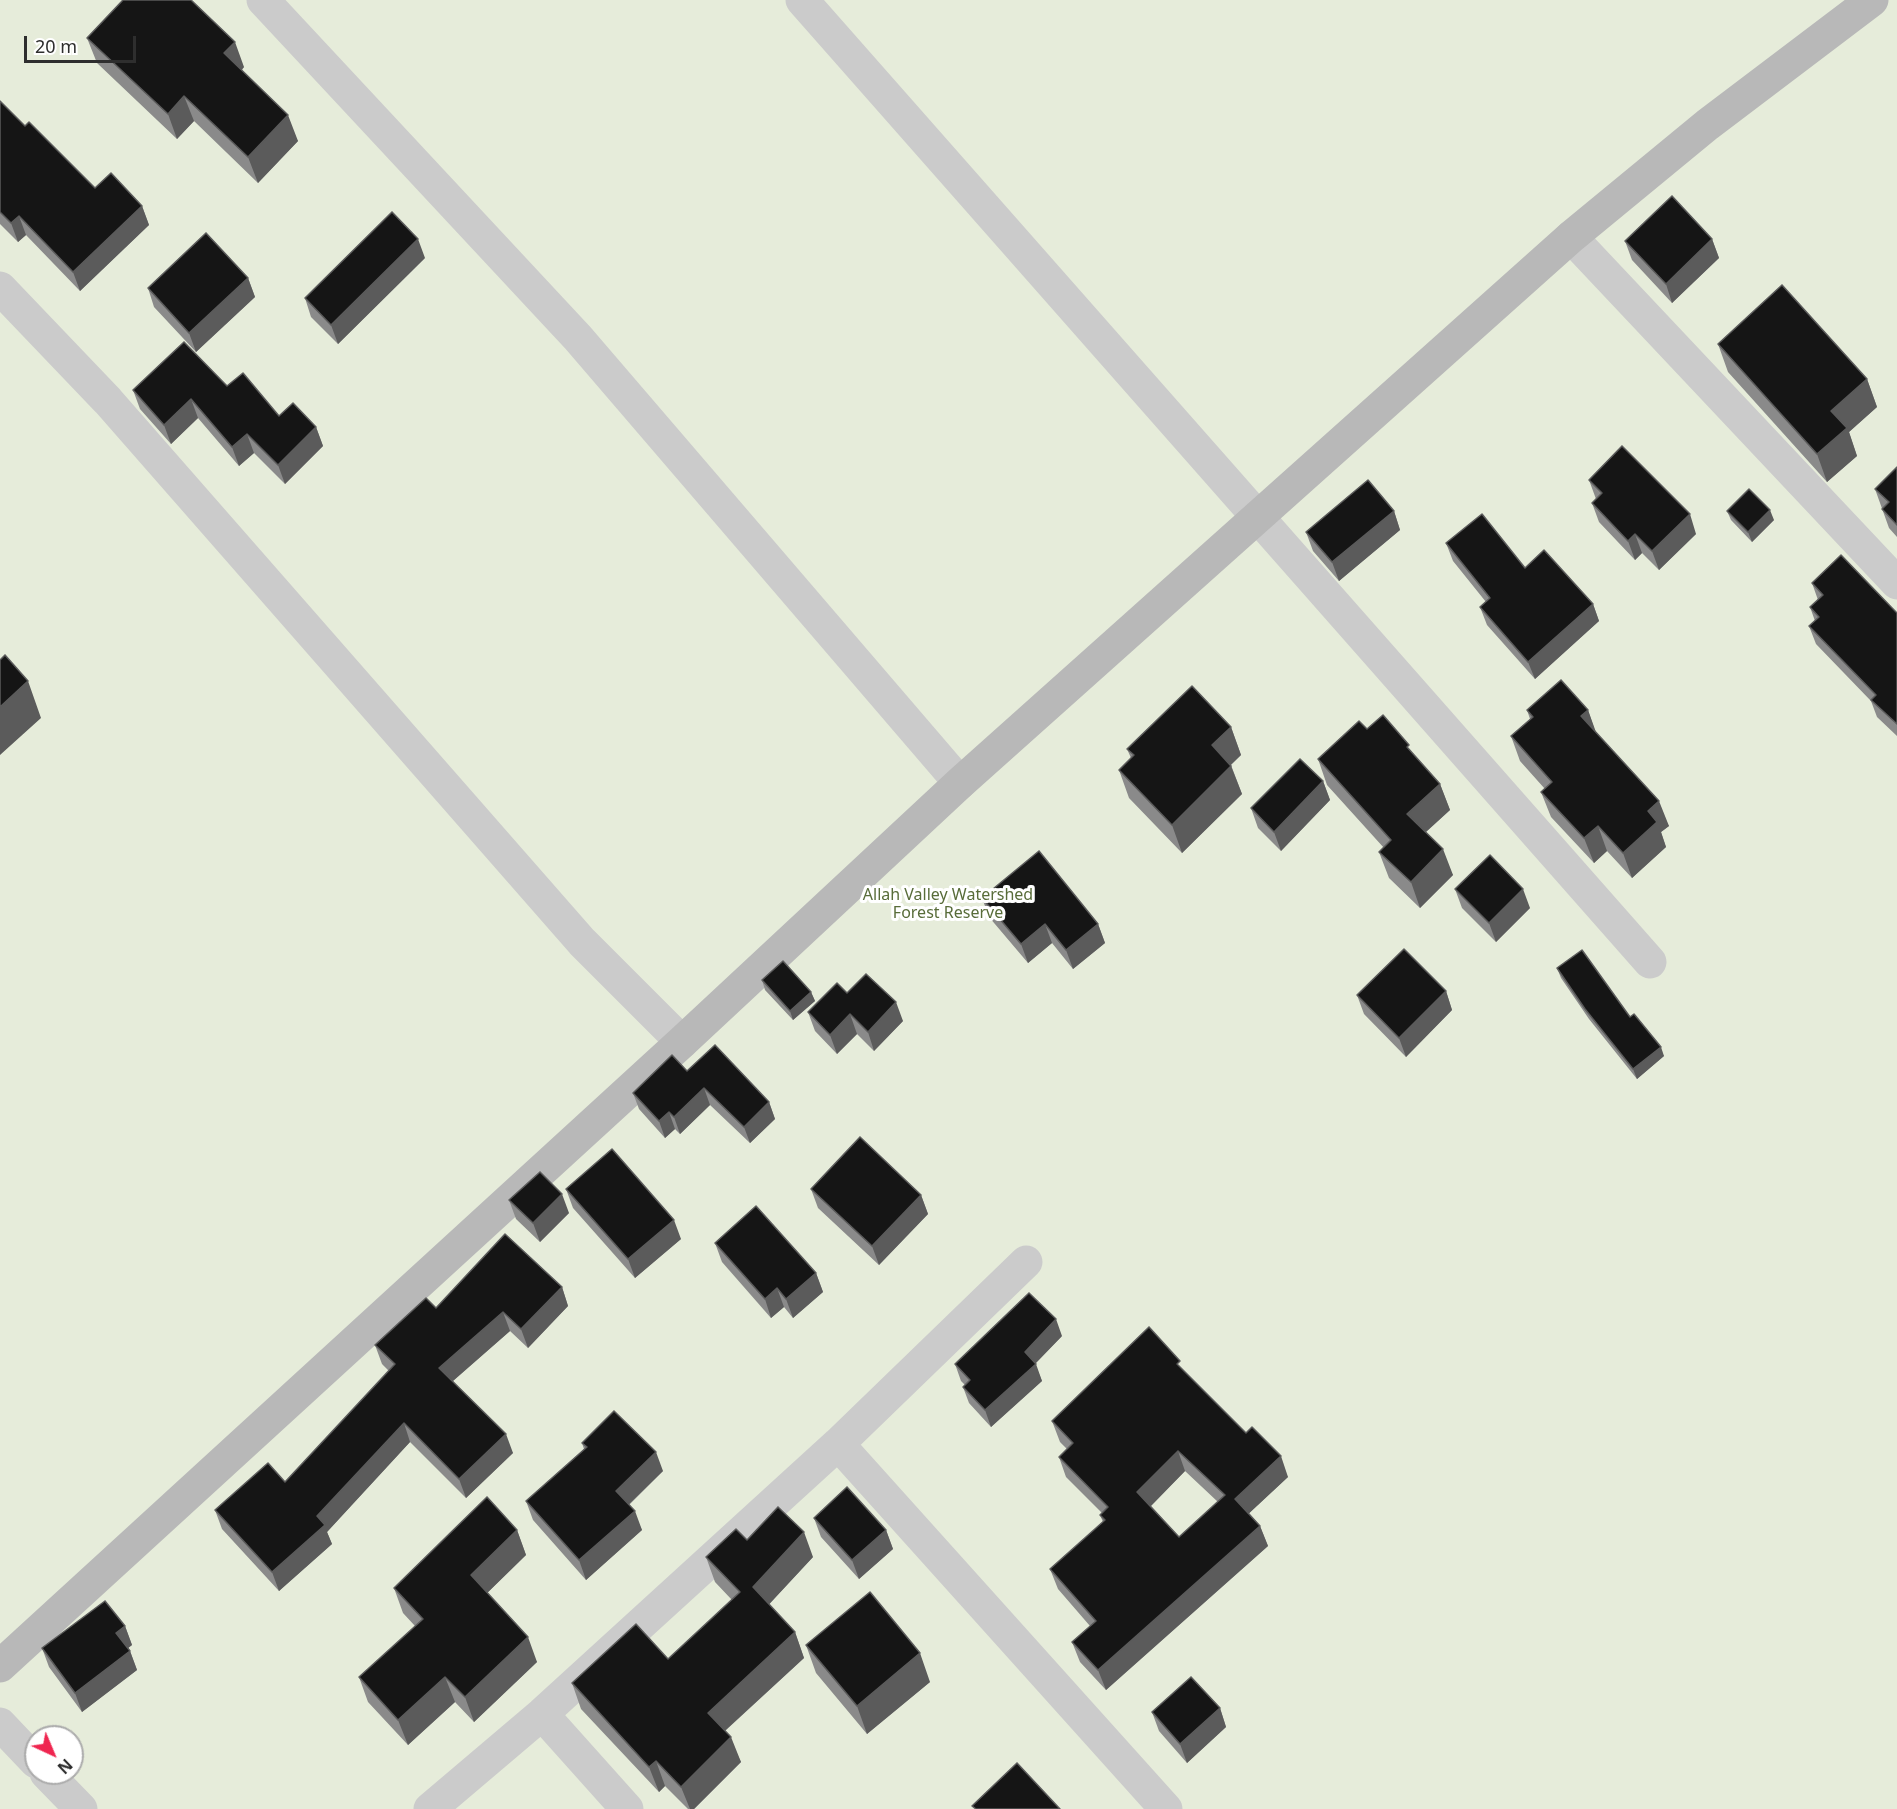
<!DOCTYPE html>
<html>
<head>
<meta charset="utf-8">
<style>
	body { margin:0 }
	#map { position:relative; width:1897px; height:1809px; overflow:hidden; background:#fff; font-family:"Noto Sans",sans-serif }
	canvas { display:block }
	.north { position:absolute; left:24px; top:1725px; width:60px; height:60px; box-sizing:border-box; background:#fff; border:2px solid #ababab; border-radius:50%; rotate:136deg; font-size:16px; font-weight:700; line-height:24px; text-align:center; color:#2e2e2e }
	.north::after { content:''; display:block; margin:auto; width:21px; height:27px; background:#ef2650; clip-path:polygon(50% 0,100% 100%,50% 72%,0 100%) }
	.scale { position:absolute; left:24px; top:36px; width:112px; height:27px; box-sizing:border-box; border:3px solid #2e2e2e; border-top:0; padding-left:8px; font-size:18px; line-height:21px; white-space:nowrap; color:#2e2e2e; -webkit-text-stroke:4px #fff; paint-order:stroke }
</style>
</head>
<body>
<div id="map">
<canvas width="1897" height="1809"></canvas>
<div class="north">N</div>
<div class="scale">20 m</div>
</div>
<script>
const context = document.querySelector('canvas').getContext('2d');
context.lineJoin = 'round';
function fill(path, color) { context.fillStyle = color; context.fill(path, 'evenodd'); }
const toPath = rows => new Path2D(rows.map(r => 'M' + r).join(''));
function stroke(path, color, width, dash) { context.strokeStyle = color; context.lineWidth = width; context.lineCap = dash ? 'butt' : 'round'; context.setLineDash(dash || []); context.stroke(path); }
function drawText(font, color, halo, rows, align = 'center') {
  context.font = font + ' "Noto Sans",sans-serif'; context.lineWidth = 6; context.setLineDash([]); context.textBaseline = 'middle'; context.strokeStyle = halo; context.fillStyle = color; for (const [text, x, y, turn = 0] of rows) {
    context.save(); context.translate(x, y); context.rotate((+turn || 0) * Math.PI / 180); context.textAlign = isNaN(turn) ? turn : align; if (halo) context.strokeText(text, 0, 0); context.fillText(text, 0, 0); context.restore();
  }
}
fill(toPath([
	[0,0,1897,0,1897,1809,0,1809],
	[36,1737,72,1737,72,1773,36,1773]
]), '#e6ecda');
stroke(toPath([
	[263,0,578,338,960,783],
	[802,0,1650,962],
	[1571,237,1897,583],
	[0,288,108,401,582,942,682,1042],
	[838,1444,1166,1809],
	[542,1714,627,1809],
	[0,1724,36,1762],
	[46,1773,81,1809],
	[430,1809,542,1714,838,1444,1026,1262]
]), '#cbcbcb', 33);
stroke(toPath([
	[0,1666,682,1042,960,783,1571,237,1707,125,1872,0]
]), '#b8b8b8', 33);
fill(toPath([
	[87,38,244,67,242,70,298,141,258,183,194,121,177,139,97,63],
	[0,101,25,126,95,188,142,206,149,225,80,291,26,235,18,242,0,224],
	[1712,239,1719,258,1672,303,1632,260,1625,241],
	[425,258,338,344,311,317,305,298],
	[248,278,255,297,196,352,154,307,148,288],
	[1718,344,1867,379,1877,407,1849,432,1857,456,1827,482,1728,372],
	[227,386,279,416,316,427,323,446,285,484,254,453,239,466,198,418,171,444,140,409,133,390],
	[1897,467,1897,537,1889,528,1875,489],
	[1589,480,1696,534,1659,570,1642,553,1635,560,1599,522,1592,503,1596,499],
	[1394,511,1400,530,1339,581,1313,551,1306,532],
	[1727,511,1774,520,1752,542,1731,520],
	[1446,543,1525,568,1593,604,1599,621,1535,679,1487,625,1480,607,1486,602,1453,561],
	[1812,583,1897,613,1897,736,1877,717,1871,701,1816,644,1809,626,1815,621,1810,607,1818,600],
	[1527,710,1588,710,1595,731,1669,826,1661,832,1666,847,1632,878,1607,851,1594,863,1551,817,1541,792,1545,789,1520,761,1511,736,1530,719],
	[1231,727,1241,755,1231,765,1242,794,1182,853,1129,798,1119,770,1131,758,1127,749],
	[1367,729,1413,754,1440,784,1450,810,1426,832,1453,875,1420,908,1389,878,1379,852,1384,848,1327,785,1318,759],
	[1323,781,1330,800,1281,851,1258,828,1251,808],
	[1455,889,1530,908,1496,942,1462,908],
	[982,898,1098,924,1105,943,1073,969,1052,943,1028,963,989,917],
	[1557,968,1630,1017,1664,1056,1637,1079,1589,1019,1561,978],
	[762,980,811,992,815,1001,793,1020,765,990],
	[1446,991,1452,1010,1406,1057,1364,1014,1357,995],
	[847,993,903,1021,874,1051,857,1034,837,1054,815,1031,808,1012],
	[687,1071,769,1102,775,1119,750,1143,710,1105,680,1134,675,1129,665,1138,639,1109,633,1093],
	[566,1189,681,1239,635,1278,573,1208],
	[811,1189,921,1195,928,1214,879,1265,818,1208],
	[509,1200,569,1213,540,1242,516,1219],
	[715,1243,816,1273,823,1292,793,1318,784,1307,771,1318,722,1262],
	[562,1287,568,1306,528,1348,510,1331,453,1381,513,1453,466,1498,410,1442,327,1532,332,1544,279,1591,222,1529,215,1510,285,1482,389,1371,382,1364,375,1345,436,1308],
	[1062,1336,1035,1364,1042,1381,991,1427,969,1403,963,1387,965,1385,961,1381,955,1364],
	[1182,1369,1288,1477,1249,1513,1260,1526,1268,1546,1106,1690,1080,1662,1072,1642,1090,1626,1058,1589,1050,1569,1103,1522,1100,1515,1102,1513,1066,1477,1059,1457,1067,1449,1060,1442,1052,1421],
	[1185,1471,1218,1502,1179,1537,1151,1506],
	[582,1443,663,1471,629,1505,642,1530,586,1580,533,1520,526,1501,584,1449],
	[814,1518,886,1530,893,1549,859,1579,821,1537],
	[517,1530,526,1555,487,1593,537,1662,474,1722,455,1702,408,1745,368,1702,359,1677,415,1626,403,1613,394,1588],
	[747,1540,813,1557,769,1604,795,1632,804,1658,725,1731,741,1762,694,1809,688,1809,665,1786,659,1792,581,1709,572,1683,668,1659,732,1600,715,1582,706,1557],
	[125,1626,132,1645,128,1648,130,1651,137,1670,82,1712,49,1667,42,1648],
	[806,1645,930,1682,867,1734,816,1673],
	[1220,1708,1226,1727,1187,1763,1159,1731,1152,1712]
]), '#8a8a8a');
fill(toPath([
	[235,42,244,67,233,79,224,53],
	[184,96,194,121,177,139,168,114],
	[288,115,298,141,258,183,248,157],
	[142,206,149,225,80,291,73,272],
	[19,216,26,235,18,242,11,223],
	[418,239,425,258,338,344,331,325],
	[1712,239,1719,258,1672,303,1666,284],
	[248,278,255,297,196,352,189,333],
	[1867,379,1877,407,1849,432,1857,456,1827,482,1817,454,1831,411],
	[191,399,198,418,171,444,164,425],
	[316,427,323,446,285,484,278,465],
	[247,434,254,453,239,466,232,447],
	[1770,510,1774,520,1752,542,1748,532],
	[1394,511,1400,530,1339,581,1332,562],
	[1690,514,1696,534,1659,570,1652,551],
	[1635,534,1642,553,1635,560,1628,541],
	[1593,604,1599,621,1535,679,1528,662],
	[28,681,41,718,0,755,0,707],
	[1588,710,1597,735,1581,716],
	[1231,727,1241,755,1222,773,1212,745],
	[1231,766,1242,794,1182,853,1172,825],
	[1323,781,1330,800,1281,851,1274,832],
	[1440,784,1450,810,1417,840,1407,814],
	[1659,801,1669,826,1661,832,1666,847,1632,878,1623,853,1648,811],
	[1598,826,1607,851,1594,863,1584,838],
	[1443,849,1453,875,1420,908,1411,882],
	[1523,889,1530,908,1496,942,1489,923],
	[1045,924,1052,943,1028,963,1021,944],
	[1098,924,1105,943,1073,969,1066,950],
	[1446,991,1452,1010,1406,1057,1399,1038],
	[811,992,815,1001,793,1020,790,1011],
	[896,1002,903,1021,874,1051,868,1032],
	[850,1014,857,1034,837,1054,830,1035],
	[1661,1047,1664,1056,1637,1079,1633,1069],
	[704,1088,710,1105,680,1134,674,1117],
	[769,1102,775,1119,750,1143,744,1127],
	[669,1112,675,1129,665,1138,659,1121],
	[562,1194,569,1213,540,1242,533,1223],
	[921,1195,928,1214,879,1265,872,1246],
	[674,1220,681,1239,635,1278,628,1259],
	[816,1273,823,1292,793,1318,786,1299],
	[562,1287,568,1306,528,1348,521,1329],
	[777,1288,784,1307,771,1318,765,1299],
	[503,1312,510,1331,446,1387,439,1368],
	[1056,1319,1062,1336,1032,1367,1036,1364,1042,1381,991,1427,985,1410,1025,1352],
	[404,1423,410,1442,327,1532,332,1544,279,1591,272,1572,317,1516],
	[506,1434,513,1453,466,1498,459,1479],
	[1178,1451,1185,1471,1145,1512,1137,1492],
	[656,1452,663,1471,623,1510,616,1491],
	[1281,1456,1288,1477,1243,1519,1235,1499],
	[635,1511,642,1530,586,1580,579,1560],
	[1260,1526,1268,1546,1106,1690,1098,1670],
	[517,1530,526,1555,480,1600,471,1575],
	[886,1530,893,1549,859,1579,852,1560],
	[804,1532,813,1557,762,1612,753,1587],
	[125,1626,132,1645,123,1652,116,1633],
	[795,1632,804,1658,717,1738,708,1713],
	[528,1637,537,1662,474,1722,465,1697],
	[130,1651,137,1670,82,1712,75,1693],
	[920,1653,930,1682,867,1734,857,1706],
	[445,1677,455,1702,408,1745,398,1720],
	[1220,1708,1226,1727,1187,1763,1180,1744],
	[731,1737,741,1762,694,1809,690,1809,681,1787],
	[656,1761,665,1786,659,1792,649,1767]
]), '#5b5b5b');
const building = toPath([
	[123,0,191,0,235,42,224,53,288,115,248,157,184,96,168,114,87,38,123,0],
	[0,101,25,126,29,122,95,188,111,173,142,206,73,272,19,216,11,223,0,212,0,101],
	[1672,196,1712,239,1666,284,1625,241,1672,196],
	[392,212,418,239,331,325,305,298,392,212],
	[206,233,248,278,189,333,148,288,206,233],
	[1782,285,1867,379,1831,411,1847,428,1817,454,1718,344,1782,285],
	[184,342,227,386,243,373,279,416,293,403,316,427,278,465,247,434,232,447,191,399,164,425,133,390,184,342],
	[1622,446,1690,514,1652,551,1635,534,1628,541,1592,503,1602,493,1589,480,1622,446],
	[1897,467,1897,525,1882,509,1889,502,1875,489,1897,467],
	[1368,480,1394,511,1332,562,1306,532,1368,480],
	[1749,489,1770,510,1748,532,1727,511,1749,489],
	[1482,514,1525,568,1544,550,1593,604,1528,662,1480,607,1490,598,1446,543,1482,514],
	[1841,555,1897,613,1897,724,1871,700,1876,695,1809,626,1819,617,1810,607,1823,595,1812,583,1841,555],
	[5,655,28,681,0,707,0,660,5,655],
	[1561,680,1588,710,1581,716,1659,801,1648,811,1657,822,1623,853,1598,826,1584,838,1541,792,1552,782,1511,736,1533,717,1527,710,1561,680],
	[1192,686,1231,727,1212,745,1231,766,1172,825,1119,770,1134,755,1127,749,1192,686],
	[1383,715,1409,745,1407,747,1440,784,1407,814,1443,849,1411,882,1379,852,1391,840,1318,759,1359,721,1367,729,1383,715],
	[1300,759,1323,781,1274,832,1251,808,1300,759],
	[1039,851,1098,924,1066,950,1045,924,1021,944,982,898,1039,851],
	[1490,855,1523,889,1489,923,1455,889,1490,855],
	[1404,949,1446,991,1399,1038,1357,995,1404,949],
	[1582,950,1630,1017,1634,1014,1661,1047,1633,1069,1585,1009,1557,968,1582,950],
	[783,961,811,992,790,1011,762,980,783,961],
	[866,974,896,1002,868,1032,850,1014,830,1035,808,1012,837,983,847,993,866,974],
	[715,1045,769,1102,744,1127,704,1088,674,1117,669,1112,659,1121,633,1093,672,1055,687,1071,715,1045],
	[860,1137,921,1195,872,1246,811,1189,860,1137],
	[612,1149,674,1220,628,1259,566,1189,612,1149],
	[540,1172,562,1194,533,1223,509,1200,540,1172],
	[756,1206,816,1273,786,1299,777,1288,765,1299,715,1243,756,1206],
	[505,1234,562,1287,521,1329,503,1312,439,1368,506,1434,459,1479,404,1423,317,1516,325,1525,272,1572,215,1510,268,1463,285,1482,395,1364,375,1345,426,1298,436,1308,505,1234],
	[1029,1293,1056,1319,1025,1352,1036,1364,985,1410,963,1387,970,1380,955,1364,1029,1293],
	[1149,1327,1180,1361,1177,1364,1246,1433,1252,1427,1281,1456,1235,1499,1260,1526,1098,1670,1072,1642,1096,1621,1050,1569,1105,1520,1100,1515,1108,1507,1059,1457,1073,1443,1052,1421,1149,1327],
	[1178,1451,1225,1495,1179,1537,1137,1492,1178,1451],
	[614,1411,656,1452,616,1491,635,1511,579,1560,526,1501,587,1447,582,1443,614,1411],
	[847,1487,886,1530,852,1560,814,1518,847,1487],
	[487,1497,517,1530,471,1575,528,1637,465,1697,445,1677,398,1720,359,1677,423,1619,394,1588,487,1497],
	[778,1507,804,1532,753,1587,795,1632,708,1713,731,1737,681,1787,656,1761,649,1767,572,1683,636,1624,668,1659,740,1592,706,1557,736,1529,747,1540,778,1507],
	[870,1592,920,1653,857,1706,806,1645,870,1592],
	[105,1601,125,1626,116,1633,130,1651,75,1693,42,1648,105,1601],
	[1191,1677,1220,1708,1180,1744,1152,1712,1191,1677],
	[1017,1763,1060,1809,976,1809,972,1806,1017,1763]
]);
fill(building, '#151515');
stroke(building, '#5b5b5b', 1.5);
drawText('16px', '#586c39', '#fff', [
	["Allah Valley Watershed",948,895],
	["Forest Reserve",948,913]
]);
</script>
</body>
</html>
